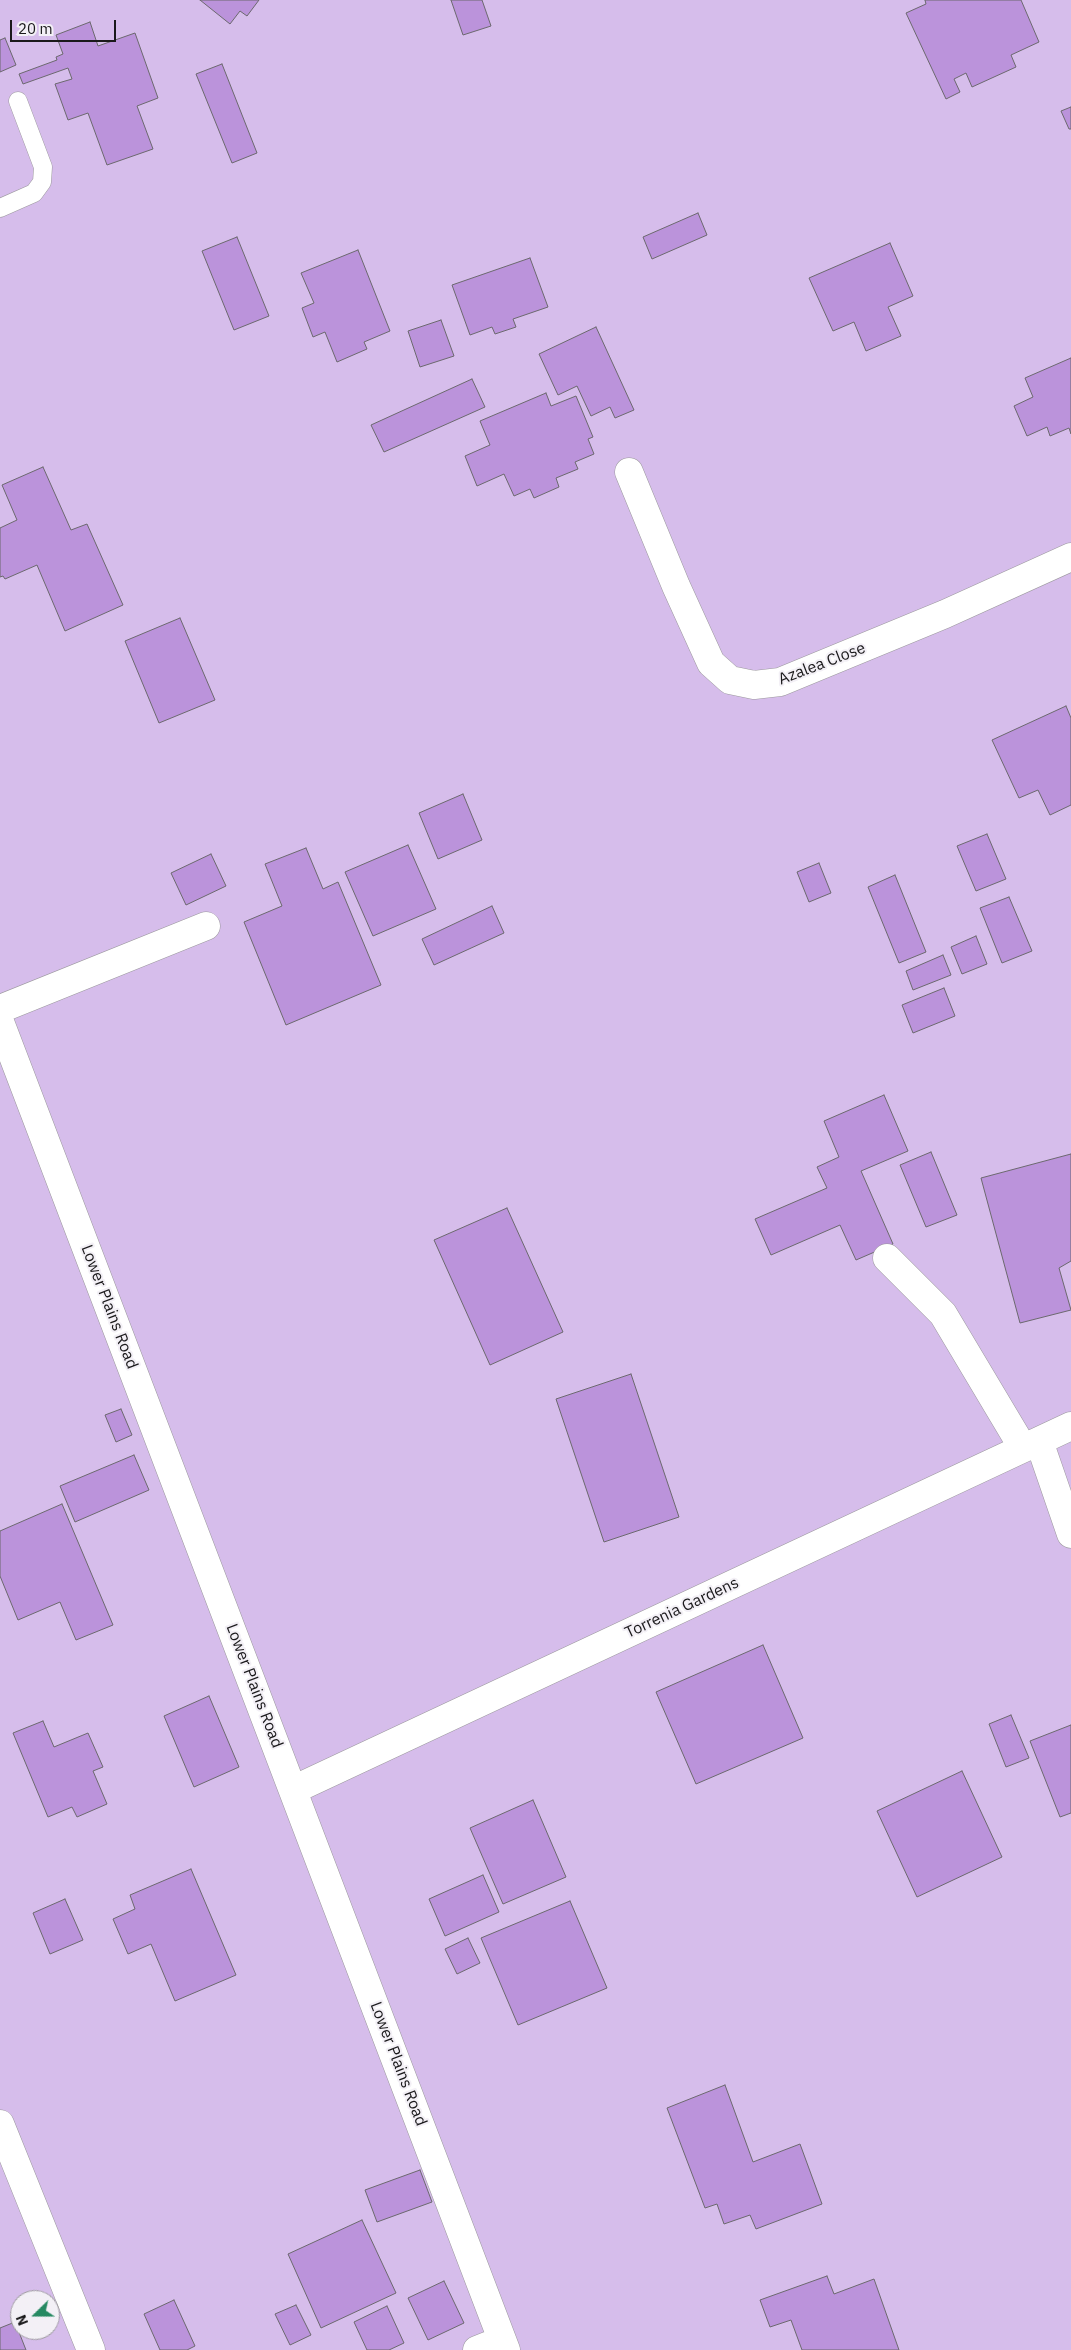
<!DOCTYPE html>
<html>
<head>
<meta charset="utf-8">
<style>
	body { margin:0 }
	#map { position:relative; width:1071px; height:2350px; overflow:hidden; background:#e6e3e9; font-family:"IBM Plex Sans",sans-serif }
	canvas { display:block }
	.north { position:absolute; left:10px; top:2290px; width:50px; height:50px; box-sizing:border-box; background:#f3f0f6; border:1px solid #9c9a9e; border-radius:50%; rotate:248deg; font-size:14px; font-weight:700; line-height:20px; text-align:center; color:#1a191b }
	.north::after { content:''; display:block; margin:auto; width:18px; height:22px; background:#268962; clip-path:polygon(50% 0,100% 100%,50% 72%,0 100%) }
	.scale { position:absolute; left:10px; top:20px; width:106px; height:22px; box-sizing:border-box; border:2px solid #1a191b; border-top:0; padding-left:6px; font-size:15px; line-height:18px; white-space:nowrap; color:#1a191b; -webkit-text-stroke:4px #f3f0f6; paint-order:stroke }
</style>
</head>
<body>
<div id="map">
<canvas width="1071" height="2350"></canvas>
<div class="north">N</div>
<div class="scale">20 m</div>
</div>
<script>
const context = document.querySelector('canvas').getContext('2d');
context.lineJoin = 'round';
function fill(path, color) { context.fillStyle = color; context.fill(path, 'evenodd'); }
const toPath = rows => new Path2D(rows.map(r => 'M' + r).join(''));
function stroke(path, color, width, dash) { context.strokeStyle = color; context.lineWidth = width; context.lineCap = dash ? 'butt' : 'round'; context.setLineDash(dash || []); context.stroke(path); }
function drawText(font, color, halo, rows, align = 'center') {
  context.font = font + ' "IBM Plex Sans",sans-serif'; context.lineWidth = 4; context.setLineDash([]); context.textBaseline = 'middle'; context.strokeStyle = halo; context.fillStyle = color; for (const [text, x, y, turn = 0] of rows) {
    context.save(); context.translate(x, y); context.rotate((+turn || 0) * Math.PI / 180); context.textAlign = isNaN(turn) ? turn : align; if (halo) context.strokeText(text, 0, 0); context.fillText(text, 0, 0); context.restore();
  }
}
fill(toPath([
	[0,0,1071,0,1071,2350,0,2350],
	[20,2300,50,2300,50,2330,20,2330]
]), '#d6bdeb');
const building = toPath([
	[200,0,259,0,247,16,240,11,230,24,200,0],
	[451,0,482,0,491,26,463,35,451,0],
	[925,0,1021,0,1039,42,1011,55,1016,67,972,87,966,73,954,79,960,92,946,99,906,13,926,4,925,0],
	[90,22,98,46,135,33,158,98,137,106,153,149,107,165,88,113,68,120,55,84,72,79,68,68,23,84,19,74,57,60,56,57,63,54,56,35,90,22],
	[5,38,16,65,0,72,0,40,5,38],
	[222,64,257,153,232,163,196,74,222,64],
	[1071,107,1071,129,1069,129,1061,111,1071,107],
	[698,213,707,235,652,259,643,237,698,213],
	[237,237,269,316,234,330,202,251,237,237],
	[890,243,913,296,888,307,901,336,866,351,854,322,833,331,809,278,890,243],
	[358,250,390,331,364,342,367,349,337,362,325,332,313,337,302,308,314,303,301,273,358,250],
	[530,258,548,307,513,319,516,327,495,334,492,327,470,335,452,285,530,258],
	[441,320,454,356,420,367,408,331,441,320],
	[596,327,634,410,615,418,610,407,591,416,577,386,558,395,539,354,596,327],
	[1071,358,1071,434,1069,428,1050,436,1047,427,1027,436,1014,406,1033,397,1025,378,1071,358],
	[472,379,485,407,384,452,371,425,472,379],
	[546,393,551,406,576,396,593,437,588,439,594,454,575,462,578,469,556,478,559,487,534,498,530,489,514,496,504,474,477,486,465,456,490,445,480,421,546,393],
	[43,467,71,530,87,524,123,605,65,631,37,565,5,579,3,576,0,577,0,528,17,520,2,485,43,467],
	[180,618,215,700,159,723,125,641,180,618],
	[1066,706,1071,718,1071,805,1050,815,1038,790,1019,798,992,740,1066,706],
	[463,794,482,840,438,859,419,813,463,794],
	[987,834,1006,879,976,891,957,846,987,834],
	[408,845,436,909,373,936,345,872,408,845],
	[306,848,323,889,338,882,381,985,286,1025,244,922,282,906,265,864,306,848],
	[211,854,226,886,186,905,171,873,211,854],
	[819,863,831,893,809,902,797,872,819,863],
	[895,875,926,952,899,963,868,887,895,875],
	[1009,897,1032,951,1002,963,980,908,1009,897],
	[492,906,504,933,434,965,422,939,492,906],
	[976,936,987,964,962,974,951,947,976,936],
	[943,955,951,975,913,990,906,971,943,955],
	[944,988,955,1016,913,1033,902,1005,944,988],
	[884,1095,908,1151,861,1171,893,1244,856,1260,840,1225,771,1255,755,1219,827,1188,817,1167,839,1157,824,1121,884,1095],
	[931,1152,957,1215,926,1227,900,1165,931,1152],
	[1071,1154,1071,1261,1059,1268,1071,1310,1020,1323,981,1178,1071,1154],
	[507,1208,563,1332,490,1365,434,1240,507,1208],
	[631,1374,679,1517,604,1542,556,1399,631,1374],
	[121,1409,132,1435,116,1442,105,1415,121,1409],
	[134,1455,149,1490,75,1522,60,1486,134,1455],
	[62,1504,113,1625,76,1640,60,1602,18,1620,0,1576,0,1531,62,1504],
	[763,1645,803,1738,696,1784,656,1692,763,1645],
	[209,1696,239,1767,194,1787,164,1716,209,1696],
	[1011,1715,1029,1758,1006,1767,989,1724,1011,1715],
	[43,1721,54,1747,88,1733,103,1767,93,1771,107,1804,77,1817,72,1807,48,1817,13,1733,43,1721],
	[1071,1725,1071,1813,1060,1817,1030,1741,1071,1725],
	[962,1771,1002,1857,917,1897,877,1811,962,1771],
	[533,1800,566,1877,503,1904,470,1828,533,1800],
	[191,1869,236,1975,175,2001,151,1944,128,1954,113,1919,135,1909,130,1895,191,1869],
	[483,1875,499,1912,445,1936,429,1899,483,1875],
	[65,1899,83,1940,50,1954,33,1913,65,1899],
	[570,1901,607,1988,518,2025,481,1938,570,1901],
	[468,1938,480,1963,457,1974,445,1949,468,1938],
	[725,2085,753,2162,800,2144,822,2204,756,2229,750,2215,724,2224,717,2204,705,2208,667,2108,725,2085],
	[420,2170,432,2202,377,2222,365,2190,420,2170],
	[362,2220,396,2293,321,2328,288,2254,362,2220],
	[827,2276,834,2294,874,2279,899,2350,802,2350,791,2320,770,2327,760,2300,827,2276],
	[444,2281,464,2323,428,2340,408,2298,444,2281],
	[174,2300,195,2346,187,2350,160,2350,144,2314,174,2300],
	[296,2305,311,2335,290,2345,275,2314,296,2305],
	[387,2306,404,2343,389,2350,367,2350,354,2322,387,2306],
	[15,2322,26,2350,0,2350,0,2328,15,2322]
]);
fill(building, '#bb93db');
stroke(building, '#6c696e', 1);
const service = toPath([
	[0,208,34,193,42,182,43,167,18,101]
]);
const minor = toPath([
	[629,472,676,586,711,663,730,680,754,685,780,682,945,614,1071,557],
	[0,1009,206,926],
	[0,1022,506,2350],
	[887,1258,943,1314,1023,1448],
	[1039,1441,1071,1534],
	[293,1790,1071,1426],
	[0,2124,91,2350],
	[477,2350,502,2340]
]);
stroke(service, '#9c999e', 19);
stroke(minor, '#9c999e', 29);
stroke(service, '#fff', 18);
stroke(minor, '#fff', 28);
drawText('16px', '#1a191b', '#f3f0f6', [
	["Azalea Close",822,664,-21],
	["Lower Plains Road",109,1307,69],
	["Torrenia Gardens",682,1608,-25],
	["Lower Plains Road",254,1686,69],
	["Lower Plains Road",398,2064,69]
]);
</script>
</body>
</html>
